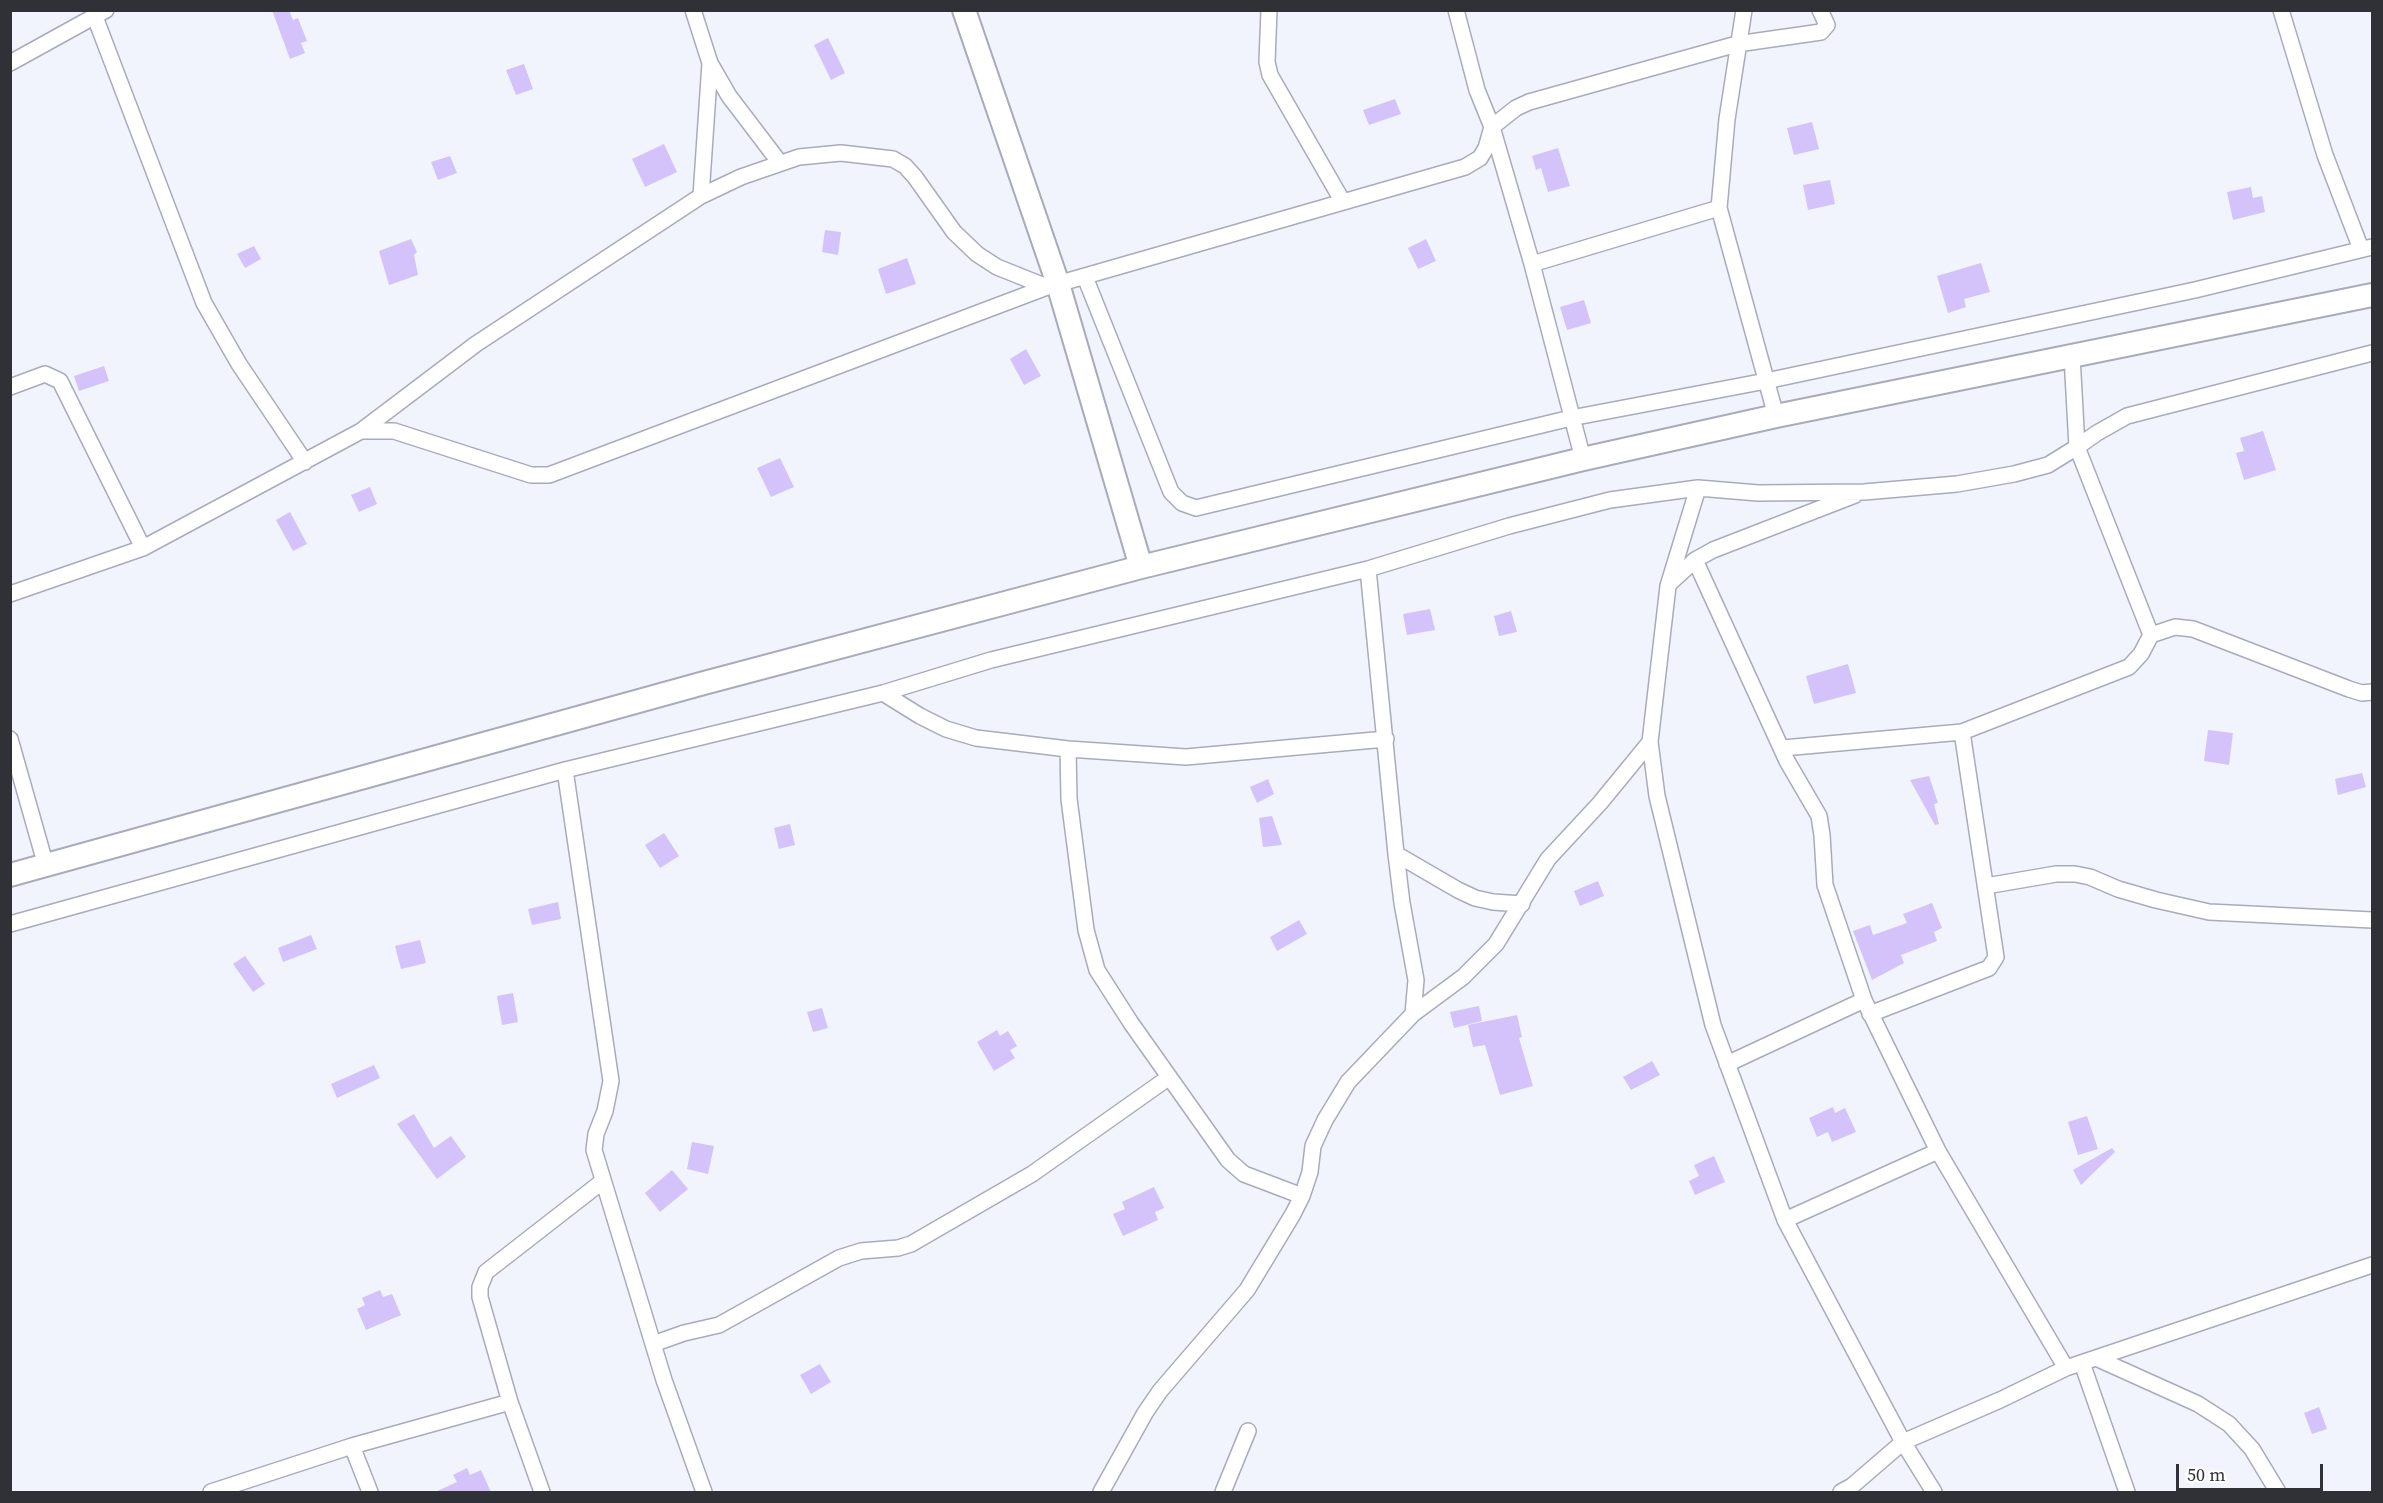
<!DOCTYPE html>
<html>
<head>
<meta charset="utf-8">
<style>
	body { margin:0 }
	#map { position:relative; width:2383px; height:1503px; overflow:hidden; background:#f2f4fd; font-family:"Source Serif 4",serif }
	canvas { display:block }
	.frame { position:absolute; inset:0; border:12px solid #303137; pointer-events:none }
	.scale { position:absolute; left:2176px; top:1464px; width:147px; height:27px; box-sizing:border-box; border:3px solid #303137; border-top:0; padding-left:8px; font-size:18px; line-height:21px; white-space:nowrap; color:#303137; -webkit-text-stroke:4px #fff; paint-order:stroke }
</style>
</head>
<body>
<div id="map">
<canvas width="2383" height="1503"></canvas>
<div class="frame"></div>
<div class="scale">50 m</div>
</div>
<script>
const context = document.querySelector('canvas').getContext('2d');
context.lineJoin = 'round';
function fill(path, color) { context.fillStyle = color; context.fill(path, 'evenodd'); }
const toPath = rows => new Path2D(rows.map(r => 'M' + r).join(''));
function stroke(path, color, width, dash) { context.strokeStyle = color; context.lineWidth = width; context.lineCap = dash ? 'butt' : 'round'; context.setLineDash(dash || []); context.stroke(path); }
fill(toPath([
	[272,10,289,10,293,20,298,18,307,41,301,43,305,53,290,59],
	[828,38,845,73,831,80,814,45],
	[524,64,533,89,516,95,506,70],
	[1395,99,1401,114,1369,125,1363,110],
	[1812,122,1819,149,1794,155,1787,128],
	[664,144,677,172,645,187,632,159],
	[1558,148,1570,186,1548,192,1541,168,1536,170,1532,156],
	[450,156,457,173,438,180,431,162],
	[1830,180,1835,204,1808,210,1803,185],
	[2251,187,2253,198,2262,196,2265,212,2233,220,2227,192],
	[825,230,841,232,838,255,822,252],
	[411,239,417,252,414,255,418,275,389,285,379,251],
	[1426,239,1436,261,1418,269,1408,248],
	[254,246,261,259,245,268,237,254],
	[907,258,916,284,886,294,878,269],
	[1981,263,1990,292,1964,299,1966,307,1948,313,1937,276],
	[1584,300,1591,323,1567,330,1560,307],
	[1026,349,1041,376,1024,385,1010,359],
	[104,366,109,381,79,391,74,376],
	[2263,431,2276,470,2244,480,2236,453,2244,451,2240,438],
	[780,458,794,487,771,497,757,468],
	[370,487,377,504,359,512,351,495],
	[290,512,307,544,293,551,276,520],
	[1430,609,1435,630,1407,635,1403,614],
	[1511,611,1517,632,1499,636,1494,616],
	[1848,664,1856,693,1814,704,1806,676],
	[2208,730,2233,733,2229,765,2204,761],
	[2362,773,2366,787,2338,795,2335,779],
	[1929,776,1938,803,1934,804,1939,824,1935,825,1910,780],
	[1268,779,1274,794,1257,803,1250,787],
	[1272,816,1282,845,1263,847,1259,818],
	[790,824,795,845,779,849,774,828],
	[664,833,679,856,660,868,645,845],
	[1598,881,1604,896,1580,906,1574,891],
	[558,902,561,919,532,925,528,909],
	[1932,903,1942,928,1934,932,1937,941,1901,955,1904,963,1872,980,1853,931,1870,925,1873,935,1907,923,1903,914],
	[1299,920,1307,934,1277,951,1270,937],
	[311,935,317,949,283,962,278,948],
	[420,940,426,963,401,969,395,946],
	[245,956,265,984,253,992,233,964],
	[513,993,518,1022,502,1025,497,996],
	[1479,1006,1482,1021,1454,1028,1450,1012],
	[822,1008,828,1028,813,1032,807,1012],
	[1517,1015,1522,1037,1519,1038,1533,1086,1500,1095,1485,1045,1473,1047,1468,1025],
	[997,1030,1000,1036,1008,1031,1017,1046,1010,1050,1015,1058,994,1071,977,1042],
	[1652,1061,1660,1075,1631,1090,1623,1077],
	[374,1065,380,1078,337,1098,331,1084],
	[1833,1107,1835,1113,1845,1108,1856,1132,1832,1142,1828,1132,1817,1137,1809,1118],
	[414,1114,434,1148,451,1136,466,1157,437,1179,397,1124],
	[2087,1116,2098,1149,2078,1155,2068,1122],
	[692,1142,714,1146,708,1174,687,1169],
	[2112,1148,2115,1152,2081,1185,2073,1170],
	[1714,1156,1725,1182,1695,1195,1689,1181,1699,1176,1694,1165],
	[672,1170,688,1189,660,1212,645,1193],
	[1154,1187,1164,1208,1155,1212,1158,1220,1123,1236,1113,1214,1125,1209,1122,1202],
	[380,1290,383,1297,392,1294,401,1315,366,1330,357,1309,365,1305,362,1298],
	[820,1364,831,1382,811,1394,800,1375],
	[2319,1407,2327,1429,2312,1434,2304,1413],
	[467,1468,470,1475,481,1470,491,1492,435,1492,457,1482,453,1475]
]), '#d3c3fa');
const street = toPath([
	[1269,10,1267,62,1270,75,1343,202],
	[1456,10,1477,90,1492,127,1532,264,1583,459],
	[1744,10,1727,119,1719,208,1776,416],
	[2281,10,2325,155,2361,249],
	[95,17,204,303,239,364,305,462],
	[10,63,106,10],
	[710,63,729,96,780,163],
	[701,196,741,177,799,157,841,153,893,159,905,166,915,177,954,232,977,254,997,267,1047,287],
	[1532,264,1719,208],
	[1085,277,1171,492,1182,503,1196,508,1571,418,1766,381,2195,290,2372,247],
	[10,387,45,374,60,381,143,548],
	[361,431,476,344,701,196,710,63,693,10],
	[1698,488,1668,586,1650,742,1657,796,1713,1025,1785,1220,1903,1442,1934,1492],
	[1695,560,1787,761,1819,816,1822,835,1825,885,1864,1000,1938,1151,2066,1368],
	[1670,583,1695,560,1713,550,1855,495],
	[10,594,143,548,361,431,394,431,531,475,549,475,1047,287,1465,167,1480,158,1486,148,1492,127,1516,108,1529,102,1737,44,1821,32,1827,25,1820,10],
	[2151,635,2175,627,2193,629,2349,689,2362,693,2372,692],
	[883,693,920,716,946,729,976,738,1068,749,1186,757,1386,739],
	[10,739,46,866],
	[1783,748,1962,732,2129,667,2141,654,2151,635,2077,447,2097,433,2127,416,2372,353],
	[1068,749,1069,799,1086,930,1097,970,1131,1023,1228,1160,1244,1174,1302,1196],
	[565,770,611,1081,605,1111,596,1134,594,1150,664,1380,704,1492],
	[1396,854,1458,890,1475,898,1493,902,1522,904],
	[1986,886,2056,874,2075,874,2090,877,2118,889,2156,900,2209,912,2372,920],
	[10,924,565,770,883,693,991,660,1368,569,1509,526,1610,500,1698,488,1758,493,1864,492,1957,484,2014,474,2048,465,2077,447,2072,356],
	[1413,1014,1463,977,1496,944,1548,859,1600,803,1650,742],
	[1870,1014,1989,968,1996,957,1962,732],
	[1727,1064,1864,1000],
	[1785,1220,1938,1151],
	[653,1344,684,1333,719,1325,839,1258,861,1251,898,1248,911,1244,1032,1174,1168,1078],
	[2096,1358,2198,1404,2229,1424,2252,1449,2278,1492],
	[2082,1363,2127,1492],
	[352,1446,370,1492],
	[211,1492,352,1446,510,1402],
	[542,1492,510,1402,480,1297,480,1287,486,1272,603,1181],
	[1101,1492,1145,1413,1160,1391,1247,1290,1293,1214,1302,1196,1310,1172,1313,1146,1325,1120,1348,1082,1413,1014,1416,980,1402,903,1396,854,1368,569],
	[1223,1492,1248,1431],
	[1841,1492,1852,1486,1903,1442,2000,1400,2066,1368,2372,1265]
]);
const secondary = toPath([
	[964,10,1058,284,1141,567],
	[10,875,704,683,1141,567,1583,459,1776,416,2372,295]
]);
stroke(street, '#a8acba', 18);
stroke(secondary, '#a8acba', 26);
stroke(street, '#fff', 15);
stroke(secondary, '#fff', 22);
</script>
</body>
</html>
